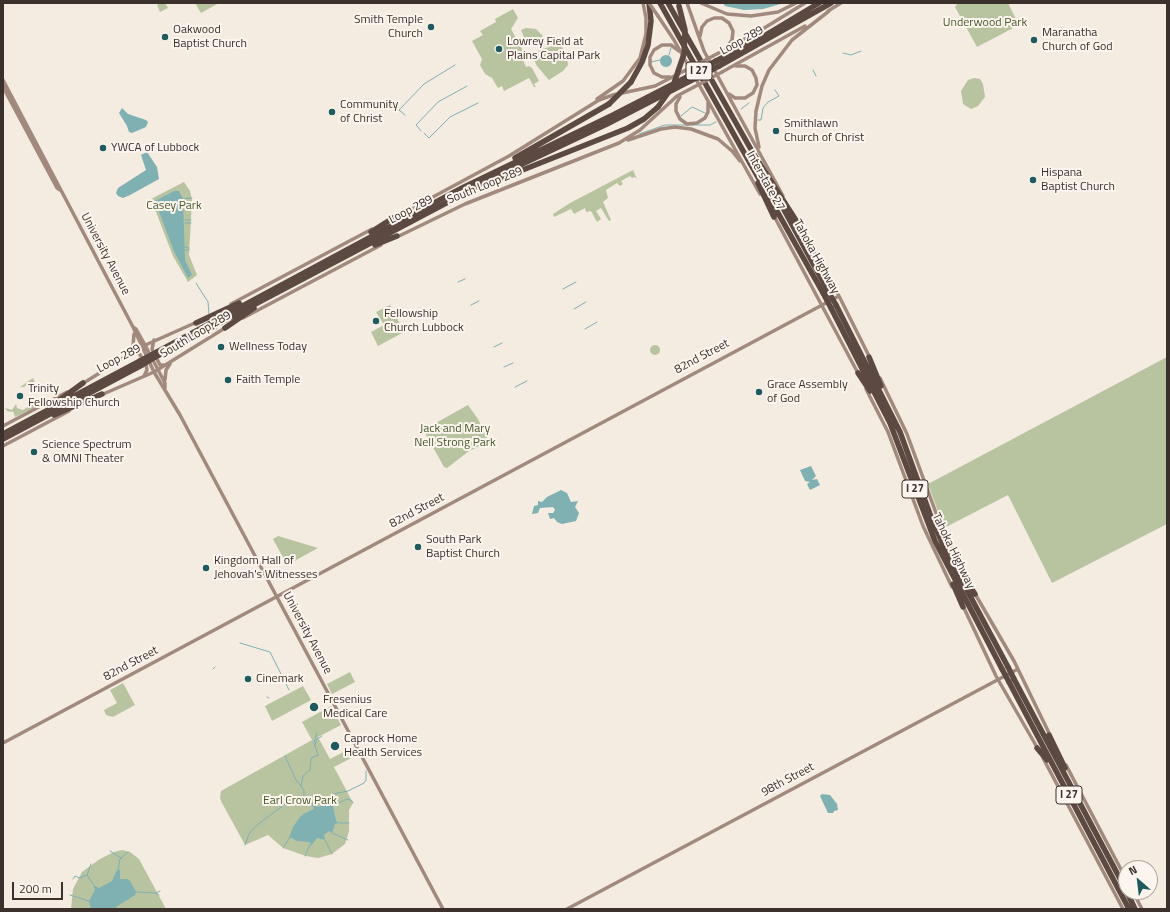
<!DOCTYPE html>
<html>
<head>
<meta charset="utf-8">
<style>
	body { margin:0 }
	#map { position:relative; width:1170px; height:912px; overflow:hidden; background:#f4ebe1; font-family:"Titillium Web",sans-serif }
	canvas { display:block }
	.frame { position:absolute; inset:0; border:4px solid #3b302b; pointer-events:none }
	.north { position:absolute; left:1118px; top:860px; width:40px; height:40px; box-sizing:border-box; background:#fbf5ee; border:1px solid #aea6a0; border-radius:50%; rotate:332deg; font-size:11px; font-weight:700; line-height:16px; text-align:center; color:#3b302b }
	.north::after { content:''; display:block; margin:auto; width:14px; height:18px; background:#1f5a5e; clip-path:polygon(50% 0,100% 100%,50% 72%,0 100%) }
	.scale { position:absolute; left:12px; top:882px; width:51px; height:18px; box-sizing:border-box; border:2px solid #3b302b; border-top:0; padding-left:5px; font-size:12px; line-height:14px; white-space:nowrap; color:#3b302b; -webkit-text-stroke:3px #fbf5ee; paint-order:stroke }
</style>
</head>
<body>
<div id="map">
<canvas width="1170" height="912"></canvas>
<div class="frame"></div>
<div class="north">N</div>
<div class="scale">200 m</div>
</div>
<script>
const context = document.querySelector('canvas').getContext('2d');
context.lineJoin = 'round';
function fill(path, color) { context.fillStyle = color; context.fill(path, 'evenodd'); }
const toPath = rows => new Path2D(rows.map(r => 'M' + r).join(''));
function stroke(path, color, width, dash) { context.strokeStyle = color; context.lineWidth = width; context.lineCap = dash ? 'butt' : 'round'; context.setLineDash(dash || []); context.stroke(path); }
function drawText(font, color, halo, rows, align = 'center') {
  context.font = font + ' "Titillium Web",sans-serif'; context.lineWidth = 4; context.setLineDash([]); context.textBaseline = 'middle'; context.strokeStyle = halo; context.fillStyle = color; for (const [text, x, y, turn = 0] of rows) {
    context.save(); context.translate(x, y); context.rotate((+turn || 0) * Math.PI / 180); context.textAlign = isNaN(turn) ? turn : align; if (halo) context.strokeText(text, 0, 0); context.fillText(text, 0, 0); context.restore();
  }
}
fill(toPath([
	[160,3,165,3,168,8,160,12,157,5],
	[195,3,219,3,201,13],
	[958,3,1008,3,1019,25,977,47,955,7],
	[513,9,518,18,511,29,527,58,523,60,526,67,529,66,532,68,539,81,534,84,536,87,534,87,529,78,504,91,502,86,498,88,492,78,485,74,480,65,482,59,472,41,483,35,480,31,496,22,495,19],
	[526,28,536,29,543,36,536,43,527,44,521,30],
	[560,44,567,55,568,65,563,71,549,80,537,66,533,58,534,54,542,49],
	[974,78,980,79,983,84,985,97,978,106,971,109,963,104,961,91,968,80],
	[633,170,637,179,635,177,632,178,630,176,621,181,623,184,620,186,617,183,606,190,608,198,603,202,611,220,609,221,601,208,596,211,601,219,597,222,591,211,586,212,585,208,574,214,571,209,554,217,553,214,570,203],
	[184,182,190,191,192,200,189,255,197,275,188,282,173,256,151,199],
	[390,305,404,332,378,346,371,332,384,325,376,312],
	'650 350a5 5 0 1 1 10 0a5 5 0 1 1-10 0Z',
	[1167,357,1167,524,1052,583,1008,495,944,528,928,484],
	[33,378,37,388,33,391,30,392,28,390,35,385,34,383,32,385,31,382,24,387,20,387],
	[34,401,34,408,15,417,13,411,12,412,7,411,5,408,12,410,16,404,17,408,23,410,29,406,30,402],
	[468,405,478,419,488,440,488,442,469,451,447,468,444,467,424,431,425,429],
	[278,536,318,548,287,565,273,539],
	[350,672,355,682,332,694,327,684],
	[123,683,135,705,113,717,106,715,104,710,117,703,110,690],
	[303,686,311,700,272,721,265,706],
	[331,706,341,725,318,737,330,759,353,747,357,755,334,767,353,803,349,810,349,831,345,844,332,854,318,858,306,856,283,848,268,835,245,845,222,803,220,798,221,791,312,740,302,722],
	[122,850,130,852,139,859,166,909,71,909,73,889,82,872,100,859,114,852]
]), '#b8c4a0');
fill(toPath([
	[723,3,784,3,763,9,744,10,725,6],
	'660 61a6 6 0 1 1 12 0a6 6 0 1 1-12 0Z',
	[122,108,128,114,146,120,148,122,146,127,132,133,129,132,127,126,119,113],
	[147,152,157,167,159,179,130,195,123,198,118,196,116,193,118,188,146,170,141,155],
	[174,191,179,191,183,199,185,260,192,275,188,278,174,251,155,201],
	[811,466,816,476,812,480,817,479,820,485,810,490,807,484,810,482,805,481,800,470],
	[561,490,567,493,571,502,578,501,575,507,579,513,576,521,562,524,557,522,554,518,550,519,548,513,553,513,555,510,553,507,540,508,538,513,532,514,534,506,538,505,538,501,542,502,547,497],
	[822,794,830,795,837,804,838,810,834,811,833,813,828,813,820,796],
	[304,797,318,807,324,805,325,802,326,804,333,806,336,821,339,823,335,824,332,833,329,831,324,835,325,840,317,838,309,848,311,844,309,842,297,841,292,838,289,838,293,827,300,817,305,813,314,809,312,804,306,801],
	[117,870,120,870,120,879,127,879,130,881,136,892,135,895,116,907,117,909,91,909,89,901,95,890,93,885,99,888,112,881]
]), '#7fb0b2');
stroke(toPath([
	[843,53,851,55,861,51],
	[669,55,671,48],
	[651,62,660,60],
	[813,70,816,76],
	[741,109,749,103],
	[405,115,399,110,424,84,455,65],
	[681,116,692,107,705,113],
	[758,120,761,120,763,108,768,102,779,96,775,90],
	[421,131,416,125,438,102,467,86],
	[424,133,429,138,450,117,478,103],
	[639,134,665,125,710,125,716,122],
	[183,199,192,198],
	[185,220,191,220],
	[185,223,191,223],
	[185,247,189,248],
	[185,250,189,250],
	[458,282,465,279],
	[196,283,208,302,209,314],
	[563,289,576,282],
	[471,305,479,301],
	[574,309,586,302],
	[216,329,217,329],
	[585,329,597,322],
	[494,347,502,343],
	[504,367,513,363],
	[515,387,527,381],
	[240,643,270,652,289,690],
	[213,669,215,667],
	[267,697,269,698],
	[315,745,317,739,322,736],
	[285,756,296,780,304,790,304,797],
	[301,786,303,776,310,770,311,758,318,755,314,743,317,733],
	[325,802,333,794,348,791,364,783,366,780,366,771],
	[333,806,347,799,351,800,353,803],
	[339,823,349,823],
	[332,833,348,840],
	[325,840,332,854],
	[245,845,249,834,257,825,288,802,304,798],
	[283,848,291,836],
	[110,851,121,858],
	[305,856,310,844],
	[91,864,87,875,93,884],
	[118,870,120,859,128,852],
	[73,879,75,876,79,878,87,875],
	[136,892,156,893,159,895],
	[156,893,160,891],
	[70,895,89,901]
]), '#7fb0b2', 1);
stroke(toPath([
	[687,3,704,51,783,196],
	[701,3,727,14,751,16,778,12,796,3],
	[828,11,841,3],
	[658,16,674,40,760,194],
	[700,36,702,27,707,21,714,18,722,18,729,23,733,31,732,40,728,46],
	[713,56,761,30,805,3],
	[722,72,805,26],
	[670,77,662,77,654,73,650,65,650,57,654,50,662,45,671,45,679,51],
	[3,80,133,327,154,372,180,415,443,909],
	[3,87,57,188,60,190],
	[729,94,735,98,745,98,753,93,757,85,756,78,752,70,745,66,736,66],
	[680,97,676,104,676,111,680,119,687,124,697,123,705,118,708,112,708,102],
	[597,99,623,81,640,58,646,34,646,18,643,3],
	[628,140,661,129,675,127,691,129,718,139,732,151,740,161],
	[759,147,755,128,756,111,762,86,769,70,792,40,829,11],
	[774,216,859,375],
	[392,219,509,156,599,100,613,95,655,86,684,71],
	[797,221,839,296,870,358],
	[397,237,465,204,619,143,640,130,677,96,694,87],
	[231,304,372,229],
	[243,318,381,245],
	[133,327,136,329,145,345,165,383,165,388],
	[154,340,152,349,160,365,166,365],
	[134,351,139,353,146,365,147,370,144,376],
	[127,354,133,346,134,334],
	[880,378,907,434,943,532,967,578],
	[165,380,166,370,170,364],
	[82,384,141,347,197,322],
	[866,389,888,432,923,526,952,587],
	[101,395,154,372,225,328],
	[3,426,67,392],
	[3,446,69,411],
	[974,592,1014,661,1050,735],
	[963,606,996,676,1038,749],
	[3,743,839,296],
	[1043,758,1123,909],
	[1066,765,1126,879],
	[1133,892,1142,909],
	[567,909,1018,669]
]), '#a18a7d', 3.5);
stroke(toPath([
	[660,3,823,293],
	[668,3,753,153,797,222],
	[716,61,764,36,819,3],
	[719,66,831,3],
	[631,82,642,62,648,45,651,21,649,3],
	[515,158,609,104],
	[500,179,628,128,644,119,658,107],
	[758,183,774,217],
	[776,195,828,291],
	[371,232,393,218],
	[375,245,397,236],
	[836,305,900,432,931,517,944,547,1008,667],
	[831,308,890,423,935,541,1002,669],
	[196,323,239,303],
	[225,328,254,308],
	[157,352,462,188,613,115,687,77],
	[159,355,501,174,607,124,690,81],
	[869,357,881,386],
	[858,373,870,391],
	[58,401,83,383],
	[54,415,102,394],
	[3,434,140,361],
	[3,439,142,365],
	[963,576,975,594],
	[953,584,963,607],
	[1014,679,1126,890],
	[1009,682,1129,909],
	[1049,735,1065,768],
	[1037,748,1047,760],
	[1127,892,1135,909]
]), '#5c4a42', 5.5);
stroke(toPath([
	[649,3,658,16],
	[684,71,713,56],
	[694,87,722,72]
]), '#a18a7d', 3.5);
stroke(toPath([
	[687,77,716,61],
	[690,81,719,66],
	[609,104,631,82],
	[658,107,673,86,684,54,685,30,679,6],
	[828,291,836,305],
	[823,293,831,308],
	[140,361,157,352],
	[142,365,159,355],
	[1008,667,1014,679],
	[1002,669,1009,682]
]), '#5c4a42', 5.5);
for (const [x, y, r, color] of [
	[431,27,4,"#1f5a5e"],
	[165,37,4,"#1f5a5e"],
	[1034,40,4,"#1f5a5e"],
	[499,49,4,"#1f5a5e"],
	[332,112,4,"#1f5a5e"],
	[776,131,4,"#1f5a5e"],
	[103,148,4,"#1f5a5e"],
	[1033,180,4,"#1f5a5e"],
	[376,321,4,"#1f5a5e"],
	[221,347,4,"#1f5a5e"],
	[228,380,4,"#1f5a5e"],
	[759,392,4,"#1f5a5e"],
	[20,396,4,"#1f5a5e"],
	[34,452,4,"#1f5a5e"],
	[418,547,4,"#1f5a5e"],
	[206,568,4,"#1f5a5e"],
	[248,679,4,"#1f5a5e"],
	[314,707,5,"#1f5a5e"],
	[335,746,5,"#1f5a5e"]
]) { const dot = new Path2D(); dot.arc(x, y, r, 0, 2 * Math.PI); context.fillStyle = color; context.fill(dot); stroke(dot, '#fbf5ee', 1.5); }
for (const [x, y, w] of [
	[699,71,26],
	[915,489,26],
	[1069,795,26]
]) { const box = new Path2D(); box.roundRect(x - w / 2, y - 9, w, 18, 3); context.fillStyle = '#fbf5ee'; context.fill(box); stroke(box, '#3b302b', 1); }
drawText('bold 11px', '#3b302b', null, [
	["I 27",699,71],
	["I 27",915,489],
	["I 27",1069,795]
]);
drawText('12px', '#3b302b', '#fbf5ee', [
	["Smith Temple",423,20,"right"],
	["Church",423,34,"right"],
	["Oakwood",173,30],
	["Baptist Church",173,44],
	["Maranatha",1042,33],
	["Church of God",1042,47],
	["Lowrey Field at",507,42],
	["Plains Capital Park",507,56],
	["Community",340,105],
	["of Christ",340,119],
	["Smithlawn",784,124],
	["Church of Christ",784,138],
	["YWCA of Lubbock",111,148],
	["Hispana",1041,173],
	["Baptist Church",1041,187],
	["Fellowship",384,314],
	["Church Lubbock",384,328],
	["Wellness Today",229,347],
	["Faith Temple",236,380],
	["Grace Assembly",767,385],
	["of God",767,399],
	["Trinity",28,389],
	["Fellowship Church",28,403],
	["Science Spectrum",42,445],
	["& OMNI Theater",42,459],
	["South Park",426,540],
	["Baptist Church",426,554],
	["Kingdom Hall of",214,561],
	["Jehovah's Witnesses",214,575],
	["Cinemark",256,679],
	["Fresenius",323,700],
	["Medical Care",323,714],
	["Caprock Home",344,739],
	["Health Services",344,753]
], 'left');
drawText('12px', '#4a5a2e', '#fbf5ee', [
	["Underwood Park",985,23],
	["Casey Park",174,206],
	["Jack and Mary",455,429],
	["Nell Strong Park",455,443],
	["Earl Crow Park",300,801]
]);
drawText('12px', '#3b302b', '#fbf5ee', [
	["Loop 289",742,41,-29],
	["Interstate 27",765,181,61],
	["South Loop 289",485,186,-22],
	["Loop 289",411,210,-28],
	["University Avenue",105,254,62],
	["Tahoka Highway",816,257,61],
	["South Loop 289",196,335,-31],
	["82nd Street",702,357,-28],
	["Loop 289",119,359,-28],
	["82nd Street",417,511,-28],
	["Tahoka Highway",953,551,64],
	["University Avenue",307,633,62],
	["82nd Street",131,664,-28],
	["98th Street",788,780,-28]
]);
</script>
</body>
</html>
